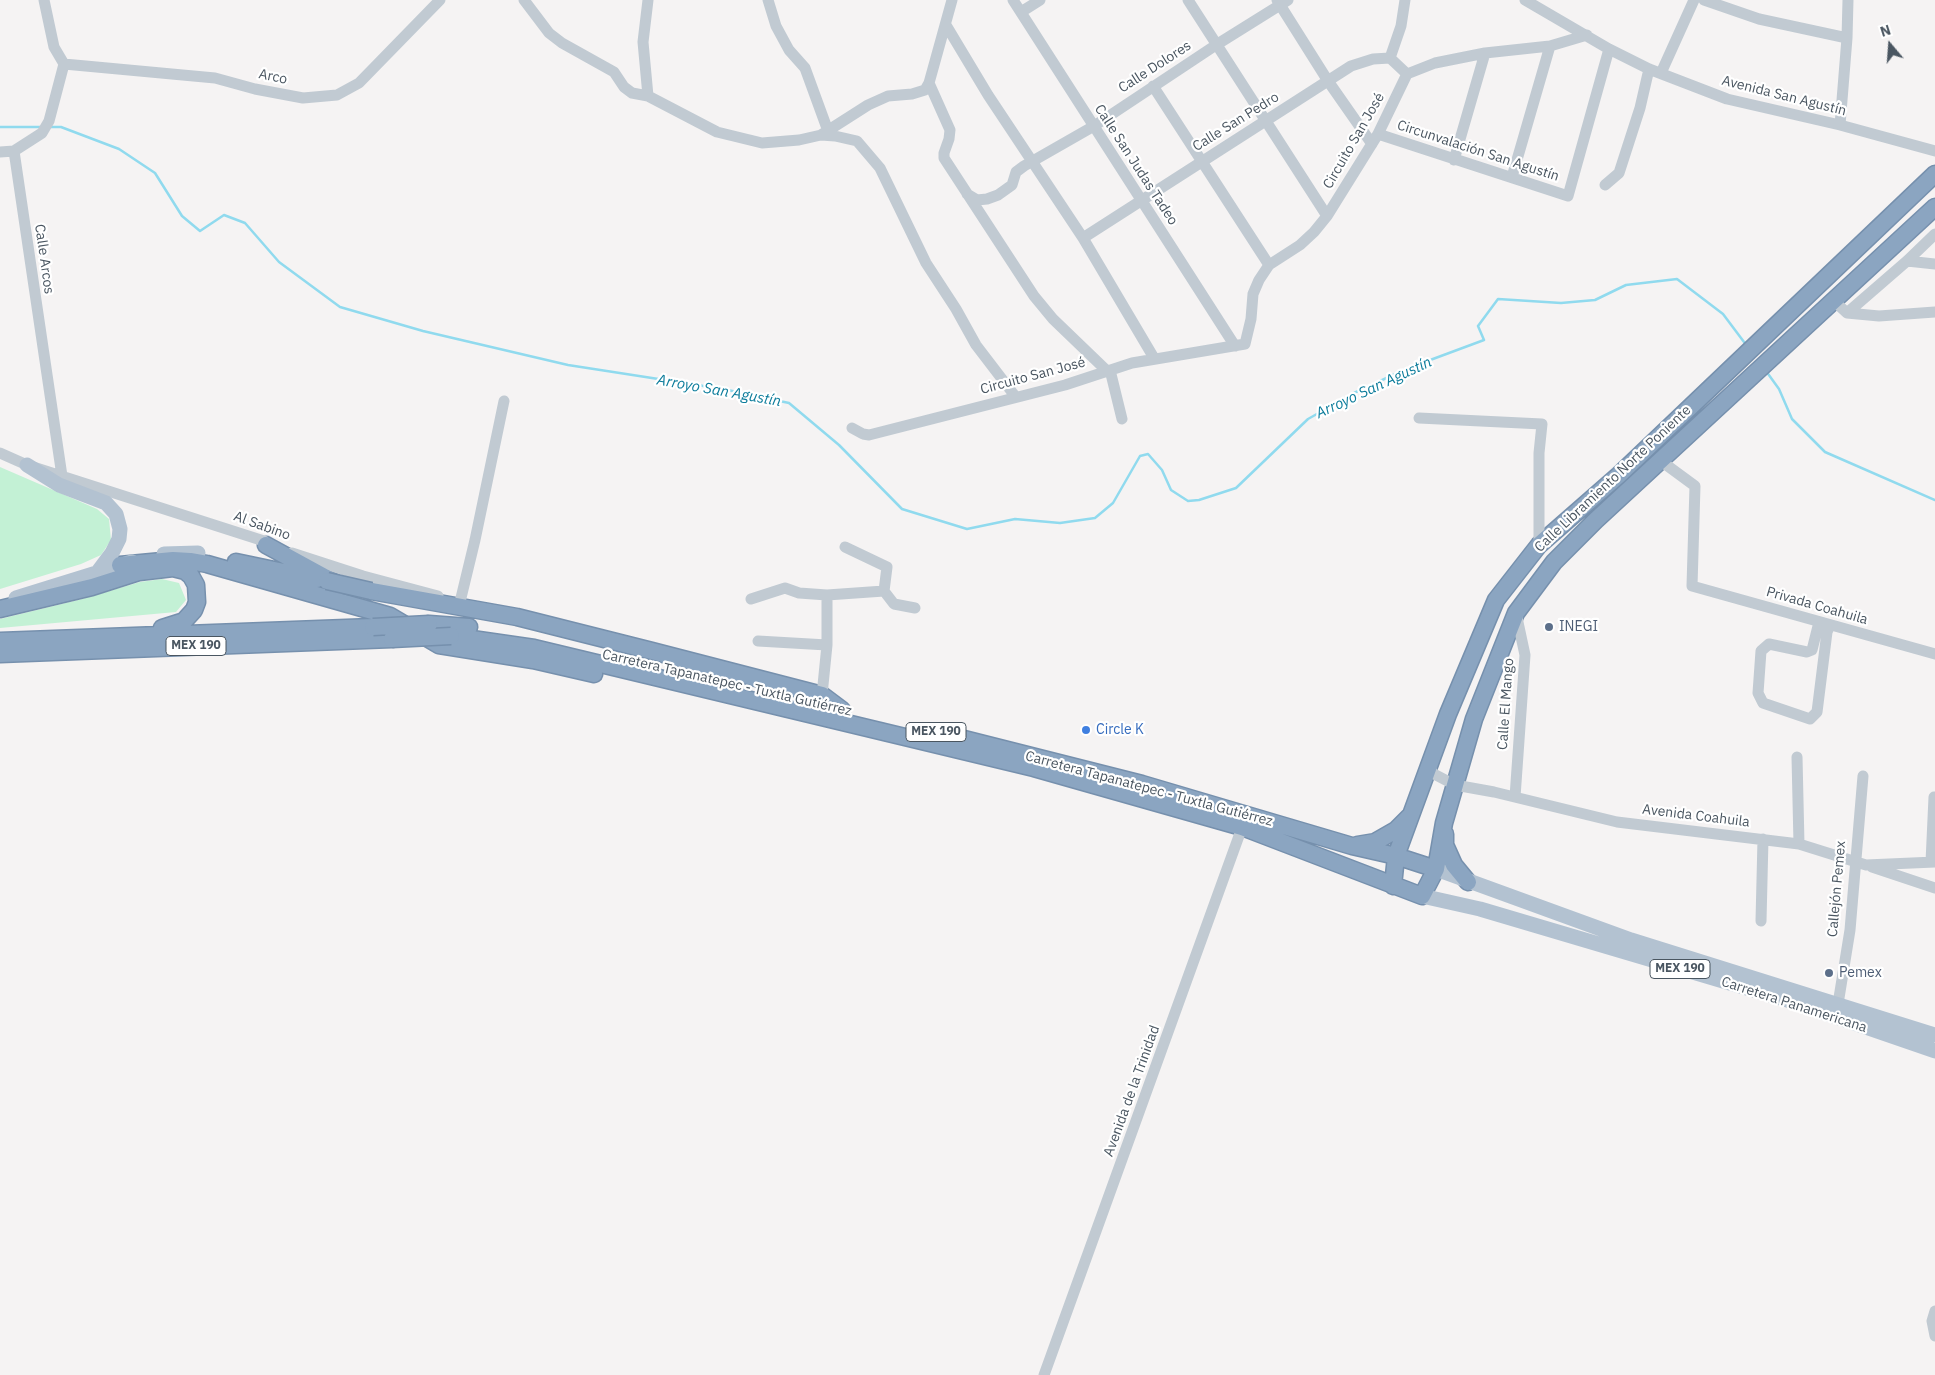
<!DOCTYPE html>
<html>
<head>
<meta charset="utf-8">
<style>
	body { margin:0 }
	#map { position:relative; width:1935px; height:1375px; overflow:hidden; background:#f5f3f3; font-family:"IBM Plex Sans",sans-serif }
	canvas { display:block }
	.north { position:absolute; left:1865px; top:20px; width:50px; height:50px; -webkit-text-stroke:4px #fff; paint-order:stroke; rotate:342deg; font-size:14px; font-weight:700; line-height:20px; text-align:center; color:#4a5661 }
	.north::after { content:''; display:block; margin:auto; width:18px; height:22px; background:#4a5661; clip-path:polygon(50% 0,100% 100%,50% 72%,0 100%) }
</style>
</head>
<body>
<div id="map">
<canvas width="1935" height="1375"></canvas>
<div class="north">N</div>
</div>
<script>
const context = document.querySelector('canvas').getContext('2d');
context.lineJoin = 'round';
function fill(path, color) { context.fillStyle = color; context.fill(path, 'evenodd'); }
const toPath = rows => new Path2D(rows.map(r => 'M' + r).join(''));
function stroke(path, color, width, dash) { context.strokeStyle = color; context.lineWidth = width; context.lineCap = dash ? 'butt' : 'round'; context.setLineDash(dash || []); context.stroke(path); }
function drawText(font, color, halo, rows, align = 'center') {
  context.font = font + ' "IBM Plex Sans",sans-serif'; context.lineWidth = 4.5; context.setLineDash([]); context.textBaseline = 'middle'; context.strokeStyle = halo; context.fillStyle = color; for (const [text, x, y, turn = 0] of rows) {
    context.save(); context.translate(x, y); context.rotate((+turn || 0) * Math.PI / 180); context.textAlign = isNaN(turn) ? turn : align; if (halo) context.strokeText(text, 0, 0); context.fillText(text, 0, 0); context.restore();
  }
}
fill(toPath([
	[0,467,97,509,109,519,111,540,101,555,81,564,0,589],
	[162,579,179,583,186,600,176,612,0,628,0,619,82,599,140,582]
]), '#c3f1d5');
stroke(toPath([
	[0,127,41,127],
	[49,127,61,127,119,149,155,173,182,216,200,231,224,215,245,223,279,262,340,307,423,331,568,365,723,389,789,403,839,445,902,509,967,529,1015,519,1060,523,1095,518,1113,503,1140,456,1148,454,1162,470,1171,490,1188,501,1199,500,1236,488,1308,419,1354,393,1406,369,1484,340,1478,326,1498,299,1561,303,1595,300,1626,285,1677,279,1723,314,1747,346],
	[1766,371,1779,389,1792,419,1825,452,1935,500]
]), '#90daee', 2.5);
const highway = toPath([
	[266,545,341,586],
	[236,562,317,579],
	[120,565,173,560,190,561,207,564,390,616,439,645,533,660,594,674],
	[371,591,517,617,652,651,822,695,842,710],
	[0,609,92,587,139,572,173,568,185,571,191,576,196,585,197,602,194,610,184,621,162,628],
	[429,624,469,627],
	[451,636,534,648,1034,768,1242,827,1422,896,1436,869,1444,823,1474,719,1516,613,1554,562,1596,520,1935,207],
	[0,641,373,627],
	[0,654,392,639],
	[956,737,1142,784,1352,846,1396,856,1436,869],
	[1445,834,1445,845,1454,865,1468,882],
	[1357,845,1375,842,1396,830,1409,817],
	[1393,886,1396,856,1448,714,1496,600,1539,545,1619,475,1935,174]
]);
stroke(highway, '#7690ad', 19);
stroke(toPath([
	[44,0,54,47,64,64],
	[524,0,549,33,562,43,614,72,624,87,632,93,648,96,717,132,762,143,799,140,821,135,868,105,888,96,912,94,925,90,929,83,952,0],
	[648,0,643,42,648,96],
	[768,0,776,26,789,50,805,68,828,131],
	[1013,0,1235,346],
	[1188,0,1327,216],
	[1277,0,1328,81,1372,144],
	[1525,0,1609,49,1649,69,1727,99,1840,125,1935,151],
	[1704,0,1759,19,1847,38],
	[1021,12,1040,0],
	[946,25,988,95,1083,238,1154,358],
	[1390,58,1401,26,1405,0],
	[64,64,215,78,255,89,303,98,337,95,359,83,440,0],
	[1661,73,1694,0],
	[929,83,950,130,949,139,944,153,944,158,1034,296,1053,319,1106,370],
	[1153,86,1269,265],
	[1840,125,1847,38,1848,0],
	[1378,134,1568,196,1609,49],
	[821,135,835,136,857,141,880,168,926,263,956,309,976,345,1015,396],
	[14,151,62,476],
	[0,152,14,151,42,133,49,121,64,64],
	[1454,160,1485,53],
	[1512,177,1550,46],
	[1605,185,1619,173,1640,108,1649,69],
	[967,194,977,200,987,199,998,195,1012,185,1016,172,1024,166,1094,126,1216,45,1288,0],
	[1083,238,1351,66,1373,59,1390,58,1407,74],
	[1907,261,1935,264],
	[1834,301,1847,313,1879,316,1935,312],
	[1847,313,1907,261,1935,234],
	[1110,370,1122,419],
	[1419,418,1542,424,1539,453,1539,545],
	[852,428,863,434,869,435,1065,385,1132,363,1245,344,1251,319,1253,294,1259,280,1269,265,1300,245,1314,232,1327,216,1378,134,1407,74,1435,63,1485,53,1550,46,1587,35],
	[0,453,27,465,264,541,266,545,272,547],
	[1661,461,1695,486,1692,586,1935,654],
	[845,547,887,567,884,591],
	[292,553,363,576,438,596],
	[751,599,785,588,799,593,827,595,884,591,894,604,915,608],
	[460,602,475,540,504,401],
	[1819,622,1812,650,1807,652,1769,644,1761,651,1758,693,1763,703,1810,719,1817,712,1827,632,1830,625],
	[758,641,827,645],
	[822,695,827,645,827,595],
	[1797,757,1799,844],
	[1428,767,1434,774,1455,785,1494,792,1617,822,1799,844,1866,865,1935,862],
	[1515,797,1525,655,1516,613],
	[1931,862,1934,797],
	[1872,867,1935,888],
	[1761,921,1763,839],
	[1838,1004,1850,930,1863,776],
	[1935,1311,1932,1321,1935,1336],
	[1044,1375,1244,822]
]), '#c1cad2', 11);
stroke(toPath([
	[27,465,59,485,106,503,116,514,120,529,119,539,112,553,97,573],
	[164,554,198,553],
	[16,598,132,562],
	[1436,869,1631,940,1935,1035],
	[1422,896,1480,909,1784,999,1935,1051]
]), '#b3c2d1', 15);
stroke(highway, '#8ba5c1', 16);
const highwayBridge = toPath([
	[327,581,371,591],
	[373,627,429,624],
	[392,639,451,636]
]);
stroke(highwayBridge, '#7690ad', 19, []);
stroke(highwayBridge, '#8ba5c1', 16);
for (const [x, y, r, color] of [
	[1549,627,5,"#5c6f8a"],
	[1086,730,5,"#3f7fe0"],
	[1829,973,5,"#5c6f8a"]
]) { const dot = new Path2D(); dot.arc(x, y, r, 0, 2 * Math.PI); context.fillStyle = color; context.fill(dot); stroke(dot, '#fff', 2); }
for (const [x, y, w] of [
	[196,646,60],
	[936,732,60],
	[1680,969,60]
]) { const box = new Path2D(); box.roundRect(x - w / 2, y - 9.5, w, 19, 4); context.fillStyle = '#fff'; context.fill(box); stroke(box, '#4a5661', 1); }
drawText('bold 12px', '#4a5661', null, [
	["MEX 190",196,646],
	["MEX 190",936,732],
	["MEX 190",1680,969]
]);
drawText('14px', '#4a5661', '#fff', [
	["Calle Dolores",1155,67,-33],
	["Arco",273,77,12],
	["Avenida San Agustín",1784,96,14],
	["Calle San Pedro",1236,122,-32],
	["Circuito San José",1354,141,-60],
	["Circunvalación San Agustín",1478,151,18],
	["Calle San Judas Tadeo",1136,165,57],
	["Calle Arcos",44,259,82],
	["Circuito San José",1033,376,-15],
	["Calle Libramiento Norte Poniente",1613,479,-43],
	["Al Sabino",262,526,20],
	["Privada Coahuila",1817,606,16],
	["Carretera Tapanatepec - Tuxtla Gutiérrez",727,683,13],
	["Calle El Mango",1506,704,-86],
	["Carretera Tapanatepec - Tuxtla Gutiérrez",1149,789,15],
	["Avenida Coahuila",1696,816,7],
	["Callejón Pemex",1837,889,-85],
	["Carretera Panamericana",1794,1005,18],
	["Avenida de la Trinidad",1132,1091,-70]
]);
drawText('14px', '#4e5e75', '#fff', [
	["INEGI",1559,627],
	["Pemex",1839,973]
], 'left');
drawText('14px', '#366cbe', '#fff', [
	["Circle K",1096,730]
], 'left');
drawText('italic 15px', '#0c7c9b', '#fff', [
	["Arroyo San Agustín",1374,388,-25],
	["Arroyo San Agustín",719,391,10]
]);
</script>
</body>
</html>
